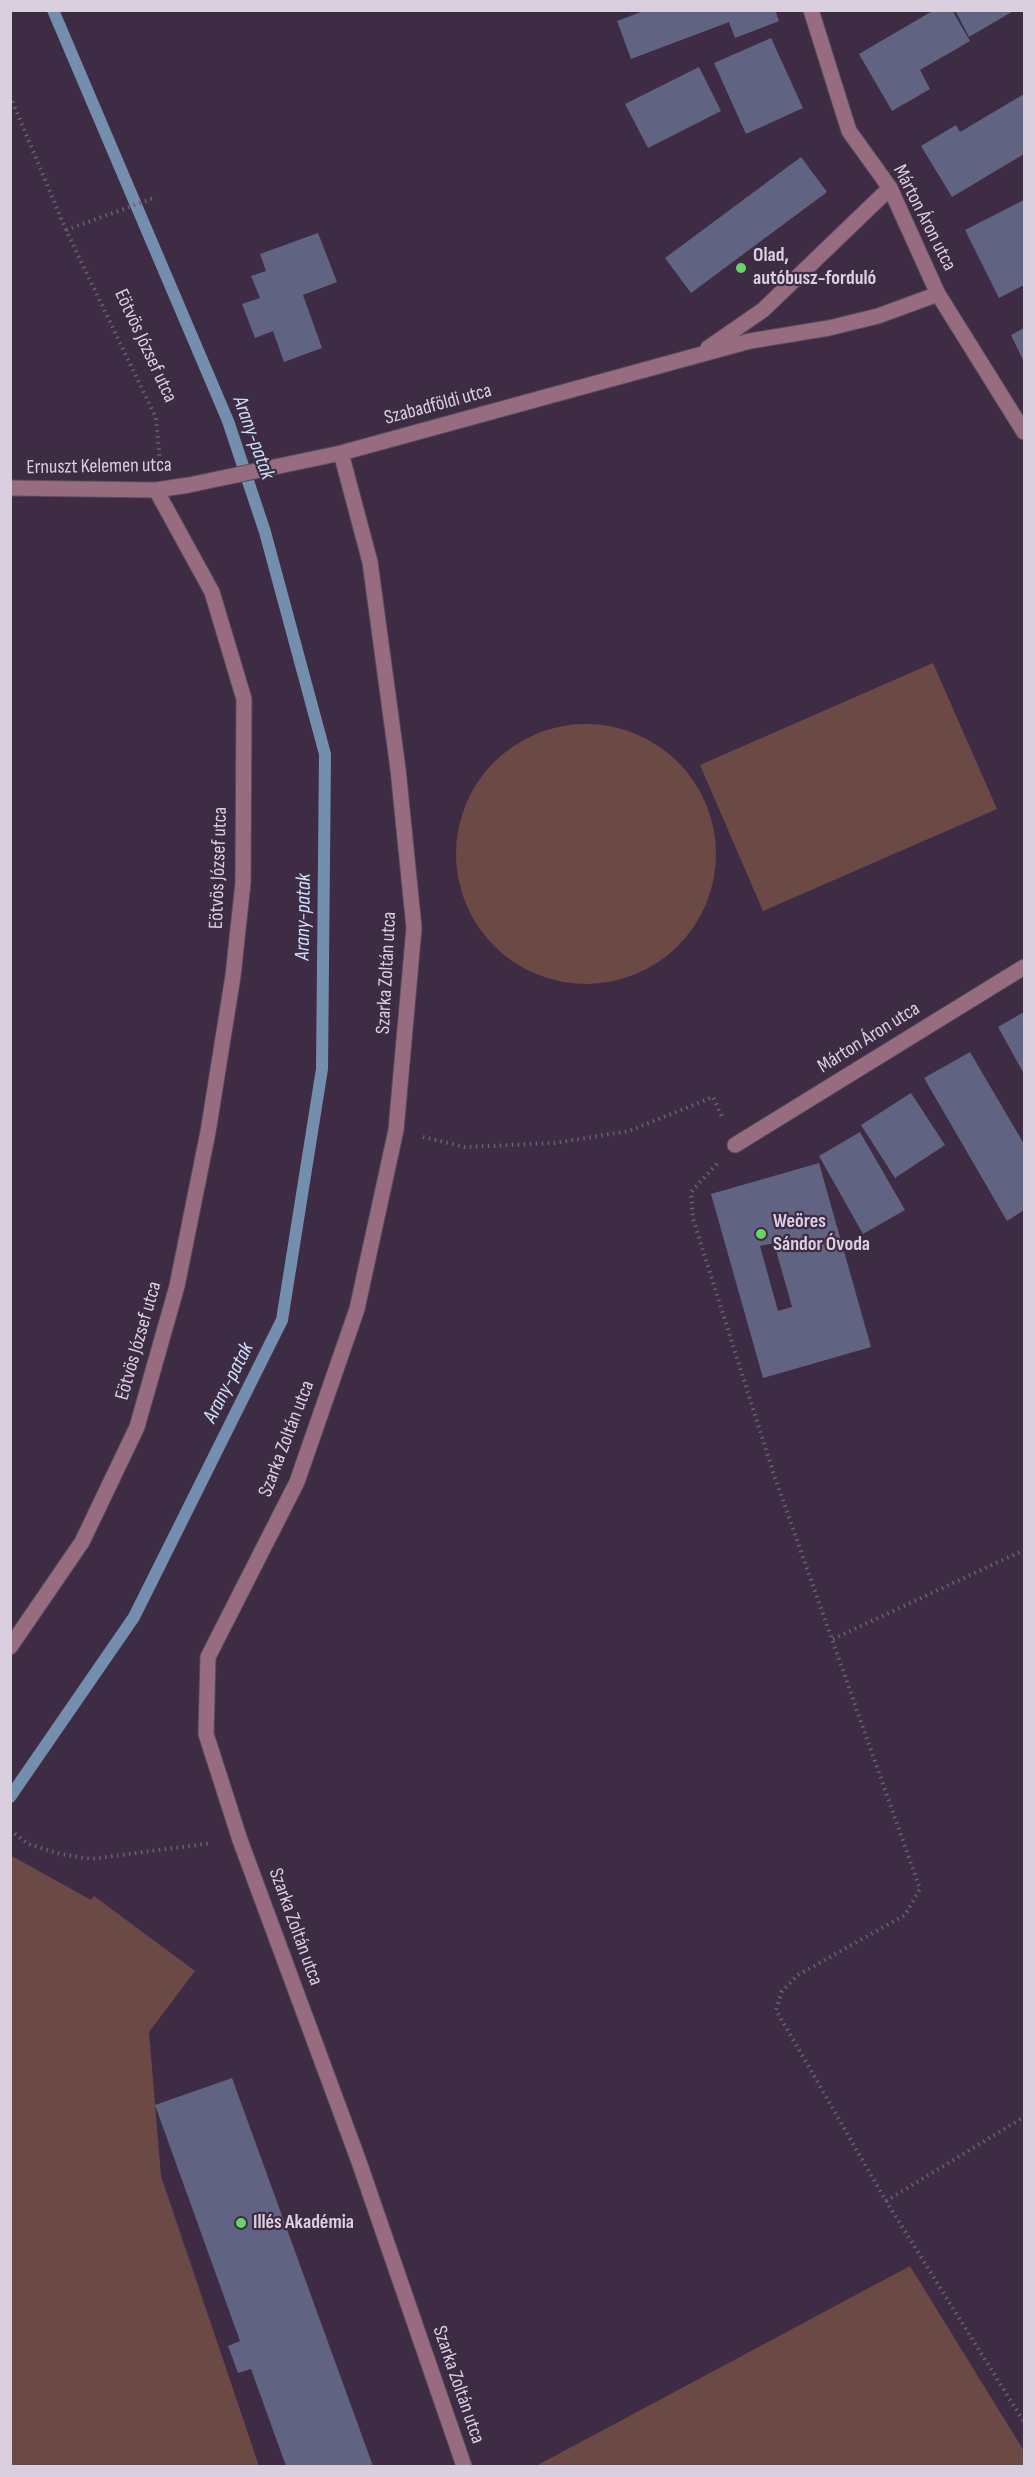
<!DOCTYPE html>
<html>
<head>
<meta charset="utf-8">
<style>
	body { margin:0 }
	#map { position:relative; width:1035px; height:2477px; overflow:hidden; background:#3e2c45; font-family:"Sofia Sans Condensed",sans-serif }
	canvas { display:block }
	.frame { position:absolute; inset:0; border:12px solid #dacfde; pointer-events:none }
</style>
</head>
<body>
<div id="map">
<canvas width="1035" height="2477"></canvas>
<div class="frame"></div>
</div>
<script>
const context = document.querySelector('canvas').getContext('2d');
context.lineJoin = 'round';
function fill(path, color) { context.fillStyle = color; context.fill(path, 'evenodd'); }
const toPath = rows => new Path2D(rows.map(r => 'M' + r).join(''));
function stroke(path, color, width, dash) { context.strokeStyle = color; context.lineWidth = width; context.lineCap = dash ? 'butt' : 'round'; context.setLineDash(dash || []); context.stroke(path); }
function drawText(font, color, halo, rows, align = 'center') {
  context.font = font + ' "Sofia Sans Condensed",sans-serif'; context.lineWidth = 4.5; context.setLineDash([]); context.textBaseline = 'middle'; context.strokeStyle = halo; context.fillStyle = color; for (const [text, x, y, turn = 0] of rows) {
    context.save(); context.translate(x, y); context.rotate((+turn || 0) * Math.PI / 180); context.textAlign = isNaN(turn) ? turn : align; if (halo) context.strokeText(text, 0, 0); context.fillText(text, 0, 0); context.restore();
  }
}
fill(toPath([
	[933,663,997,809,763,911,700,765],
	'456 854a130 130 0 1 1 260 0a130 130 0 1 1-260 0Z',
	[10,1855,91,1900,94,1896,195,1971,149,2032,161,2176,259,2466,11,2466],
	[910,2266,1024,2451,1024,2466,536,2466]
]), '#6b4a46');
stroke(toPath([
	[10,1797,134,1617,282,1320,322,1069,325,754,265,532,228,421,53,10]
]), '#748fad', 12);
fill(toPath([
	[646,10,775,10,779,21,735,38,729,22,631,59,617,21],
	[934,10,952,10,970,41,920,70,930,89,892,111,859,54],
	[955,10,1015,10,969,37],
	[771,38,803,108,746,134,714,63],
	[699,67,721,111,648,148,625,104],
	[1024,94,1024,154,952,197,921,146,956,125,960,132],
	[801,157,827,192,691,293,665,258],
	[1024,200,1024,285,999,298,965,230],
	[318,233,337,282,303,295,322,348,284,362,273,331,255,338,242,304,260,298,251,276,266,271,260,254],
	[1024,328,1024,362,1011,335],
	[1024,1012,1024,1074,998,1027],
	[970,1052,1024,1144,1024,1210,1007,1221,924,1078],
	[911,1093,945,1145,895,1178,861,1125],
	[860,1132,905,1210,863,1234,819,1156],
	[819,1163,871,1347,763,1378,711,1194],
	[774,1243,792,1307,778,1311,760,1246],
	[232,2078,373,2466,286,2466,251,2369,238,2373,228,2346,240,2341,155,2105]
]), '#616382');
const minor = toPath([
	[811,10,849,131,890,188,938,294,1024,432],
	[708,348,763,310,890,188],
	[341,453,370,562,398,769,414,928,396,1130,357,1309,297,1482,208,1657,206,1734,240,1840,358,2159,464,2466],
	[10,488,156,490,189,485,341,453,750,341,829,328,878,316,938,294],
	[735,1145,1024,967],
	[10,1647,82,1542,137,1427,177,1286,208,1132,233,976,243,883,244,699,212,592,156,490]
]);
stroke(minor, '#5a4961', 17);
stroke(toPath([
	[10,96,66,230,156,418,160,462],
	[66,230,154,198],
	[423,1137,465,1147,555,1143,629,1131,713,1097,723,1119],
	[717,1164,691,1192,693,1219,774,1475,920,1889,905,1915,798,1975,782,1991,776,2010,886,2201,1024,2422],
	[833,1639,1024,1550],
	[10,1830,28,1844,61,1854,91,1859,212,1843],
	[886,2201,1024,2117]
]), '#6e5e74', 4, [1.5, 4.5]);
stroke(minor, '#976c7f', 15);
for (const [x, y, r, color] of [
	[741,268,6,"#67d466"],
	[761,1234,6,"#67d466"],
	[241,2223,6,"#67d466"]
]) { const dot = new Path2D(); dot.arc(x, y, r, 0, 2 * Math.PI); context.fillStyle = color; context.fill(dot); stroke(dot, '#3e2c45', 2); }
drawText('20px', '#dacfde', '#3e2c45', [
	["Márton Áron utca",924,218,63],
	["Eötvös József utca",145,346,65],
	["Szabadföldi utca",438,405,-15],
	["Ernuszt Kelemen utca",99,467,-1],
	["Eötvös József utca",219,868,-88],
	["Szarka Zoltán utca",387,973,-87],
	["Márton Áron utca",869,1038,-32],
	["Eötvös József utca",139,1341,-74],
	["Szarka Zoltán utca",287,1439,-69],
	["Szarka Zoltán utca",295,1927,70],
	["Szarka Zoltán utca",458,2385,71]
]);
drawText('bold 20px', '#dacfde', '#3e2c45', [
	["Olad,",753,256],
	["autóbusz-forduló",753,279],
	["Weöres",773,1222],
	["Sándor Óvoda",773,1245],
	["Illés Akadémia",253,2223]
], 'left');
drawText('italic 21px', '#cae3fa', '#3e2c45', [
	["Arany-patak",253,438,70],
	["Arany-patak",304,917,-89],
	["Arany-patak",229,1383,-63]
]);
</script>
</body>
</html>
